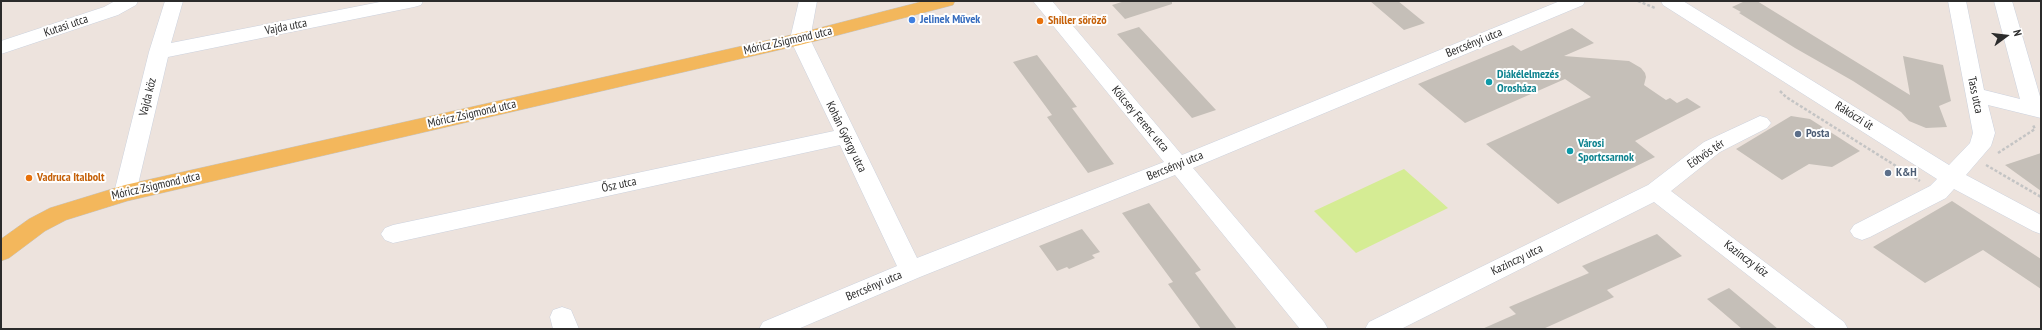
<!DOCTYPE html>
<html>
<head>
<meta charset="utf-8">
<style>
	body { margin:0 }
	#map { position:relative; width:2042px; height:330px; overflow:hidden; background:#ede3dd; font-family:"PT Sans Narrow",sans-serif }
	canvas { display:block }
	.frame { position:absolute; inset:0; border:2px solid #2b2b2b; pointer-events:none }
	.north { position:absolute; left:1986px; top:16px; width:40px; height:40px; -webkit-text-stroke:3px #fff; paint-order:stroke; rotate:75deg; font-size:11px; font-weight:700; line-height:16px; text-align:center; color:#2b2b2b }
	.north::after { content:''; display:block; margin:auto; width:14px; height:18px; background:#2b2b2b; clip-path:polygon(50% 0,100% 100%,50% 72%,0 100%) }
</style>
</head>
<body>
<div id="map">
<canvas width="2042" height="330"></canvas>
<div class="frame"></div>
<div class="north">N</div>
</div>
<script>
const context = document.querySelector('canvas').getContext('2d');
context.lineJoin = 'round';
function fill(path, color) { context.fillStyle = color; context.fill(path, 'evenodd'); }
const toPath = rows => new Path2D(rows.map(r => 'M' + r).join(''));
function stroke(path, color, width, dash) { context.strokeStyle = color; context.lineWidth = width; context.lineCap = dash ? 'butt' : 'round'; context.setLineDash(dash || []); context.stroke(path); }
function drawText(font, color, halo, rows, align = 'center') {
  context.font = font + ' "PT Sans Narrow",sans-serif'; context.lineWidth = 4; context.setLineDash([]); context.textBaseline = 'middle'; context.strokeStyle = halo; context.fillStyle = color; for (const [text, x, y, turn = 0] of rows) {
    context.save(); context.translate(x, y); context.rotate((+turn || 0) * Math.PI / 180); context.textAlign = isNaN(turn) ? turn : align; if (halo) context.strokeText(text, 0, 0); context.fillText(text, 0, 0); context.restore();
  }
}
fill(toPath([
	[1404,169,1448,208,1356,253,1314,211]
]), '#d5ec94');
fill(toPath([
	[1125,1,1172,1,1172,4,1125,19,1112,5],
	[1370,1,1398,1,1425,23,1404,30],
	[1745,1,1757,1,1910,95,1903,56,1943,65,1951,101,1939,106,1947,127,1926,128,1909,121,1901,112,1853,81,1795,48,1739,13,1741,12,1732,7],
	[1139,27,1216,110,1192,118,1117,34],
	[1572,28,1594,43,1564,56,1629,61,1641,68,1645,73,1646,77,1644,85,1666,100,1670,98,1677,103,1687,98,1701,107,1635,141,1655,157,1558,204,1486,144,1591,97,1565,79,1465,123,1418,84,1513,45,1521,51],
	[1037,55,1077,107,1072,108,1114,164,1088,173,1047,117,1052,115,1013,62],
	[1791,116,1810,119,1860,151,1832,167,1809,164,1782,180,1736,149],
	[2041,153,2041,191,2005,165],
	[1952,201,2041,259,2041,289,1983,250,1925,283,1873,247],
	[1149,203,1201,270,1195,273,1237,329,1201,329,1168,284,1173,282,1122,213],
	[1082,229,1100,252,1092,255,1095,258,1069,269,1067,267,1057,271,1039,246],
	[1657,234,1682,256,1607,290,1614,297,1543,329,1482,329,1516,314,1509,307,1589,273,1582,266],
	[1729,288,1778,329,1742,329,1707,299]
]), '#c5bfb8');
const minor = toPath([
	[115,1,138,1,136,5,118,15,1,54,1,41,104,7,115,1],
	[165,1,183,1,171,43,385,1,423,1,421,5,414,7,168,57,136,193,133,199,125,201,117,199,114,193,149,52,165,1],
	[799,1,817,1,810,39,917,258,1164,162,1033,1,1052,1,1182,155,1560,1,1585,1,1583,5,1193,168,1324,322,1328,329,1300,329,1175,175,920,277,798,329,759,329,763,322,897,266,840,145,393,243,385,240,381,234,385,228,393,225,834,131,790,39,799,1],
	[1661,1,1683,1,1949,165,1970,143,1973,133,1948,1,1966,1,1984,90,2020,99,1994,1,2012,1,2041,100,2041,118,1988,105,1995,133,1991,146,1966,175,2041,215,2041,234,2033,231,1954,189,1946,198,1870,237,1862,240,1854,237,1850,231,1854,225,1930,186,1937,179,1663,5,1661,1],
	[1760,116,1767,118,1771,123,1767,128,1720,152,1671,191,1844,322,1848,329,1817,329,1654,202,1401,329,1365,329,1369,322,1648,185,1704,142,1760,116],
	[562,307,571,310,579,329,553,329,550,317,553,310,562,307]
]);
const major = toPath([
	[924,1,955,1,953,5,800,45,127,201,66,220,45,231,9,258,1,261,1,239,29,219,50,208,125,185,800,33,924,1]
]);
stroke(minor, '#cbd1dd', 1);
stroke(major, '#c4c4c4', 1);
stroke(toPath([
	[1638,1,1655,8],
	[1780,91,1786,97,1920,181],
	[1998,153,2035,129,2033,125],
	[1986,165,2041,197]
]), '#c4c4c4', 2.5, [3, 2]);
fill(minor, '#fff');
fill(major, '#f3b75c');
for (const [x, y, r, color] of [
	[912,20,4,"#3f7fe0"],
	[1040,21,4,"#e8710a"],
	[1489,82,4,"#0f9aa8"],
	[1798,134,4,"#5c6f8a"],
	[1570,151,4,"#0f9aa8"],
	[1888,173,4,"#5c6f8a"],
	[29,178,4,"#e8710a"]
]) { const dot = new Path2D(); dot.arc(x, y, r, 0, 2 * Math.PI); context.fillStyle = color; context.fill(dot); stroke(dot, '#fff', 1.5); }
drawText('bold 12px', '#366cbe', '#fff', [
	["Jelinek Művek",920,20]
], 'left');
drawText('bold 12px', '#c56008', '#fff', [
	["Shiller söröző",1048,21],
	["Vadruca Italbolt",37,178]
], 'left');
drawText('12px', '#2b2b2b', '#fff', [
	["Kutasi utca",66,26,-19],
	["Vajda utca",286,27,-11],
	["Móricz Zsigmond utca",788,41,-13],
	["Bercsényi utca",1474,43,-22],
	["Tass utca",1975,95,78],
	["Vajda köz",148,97,-76],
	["Móricz Zsigmond utca",472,114,-13],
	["Rákóczi út",1854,116,32],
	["Kölcsey Ferenc utca",1140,119,50],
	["Kohán György utca",846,137,64],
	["Eötvös tér",1706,154,-34],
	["Bercsényi utca",1175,166,-22],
	["Ősz utca",619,185,-12],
	["Móricz Zsigmond utca",156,186,-13],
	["Kazinczy köz",1746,259,37],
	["Kazinczy utca",1517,260,-26],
	["Bercsényi utca",874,286,-23]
]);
drawText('bold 12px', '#0d838f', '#fff', [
	["Diákélelmezés",1497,75],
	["Orosháza",1497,89],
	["Városi",1578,144],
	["Sportcsarnok",1578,158]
], 'left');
drawText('bold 12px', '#4e5e75', '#fff', [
	["Posta",1806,134],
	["K&H",1896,173]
], 'left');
</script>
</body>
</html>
